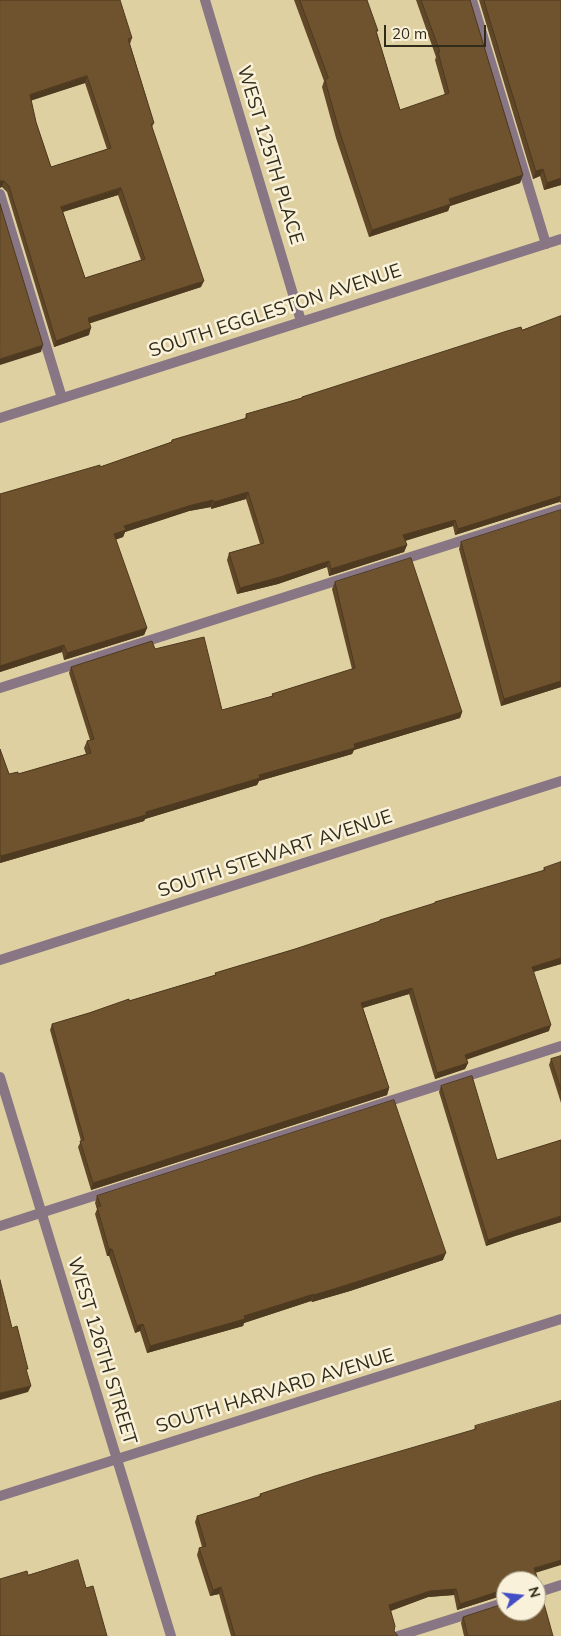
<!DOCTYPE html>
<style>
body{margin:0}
#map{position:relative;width:561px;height:1636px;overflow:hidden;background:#dfd0a1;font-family:Mulish,sans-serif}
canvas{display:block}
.north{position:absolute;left:496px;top:1571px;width:50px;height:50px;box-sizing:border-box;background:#f9f1da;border:1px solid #a9a28d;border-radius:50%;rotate:74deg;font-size:14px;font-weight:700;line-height:20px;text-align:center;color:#312c19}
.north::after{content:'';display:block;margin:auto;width:18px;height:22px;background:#434fc4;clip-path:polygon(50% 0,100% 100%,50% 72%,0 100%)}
.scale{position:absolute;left:384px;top:25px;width:102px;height:22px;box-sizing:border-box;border:2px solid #312c19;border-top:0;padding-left:6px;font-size:15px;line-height:18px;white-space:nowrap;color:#312c19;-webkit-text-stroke:4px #f9f1da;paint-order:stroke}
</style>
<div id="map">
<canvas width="561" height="1636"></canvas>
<div class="north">N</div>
<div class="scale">20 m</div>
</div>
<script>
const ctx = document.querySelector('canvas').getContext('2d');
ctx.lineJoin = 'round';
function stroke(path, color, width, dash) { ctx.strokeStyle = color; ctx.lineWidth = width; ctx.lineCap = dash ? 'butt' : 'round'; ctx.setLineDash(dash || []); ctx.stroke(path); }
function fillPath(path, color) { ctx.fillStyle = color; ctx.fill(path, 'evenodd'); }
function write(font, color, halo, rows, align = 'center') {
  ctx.font = font + ' Mulish,sans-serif'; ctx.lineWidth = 5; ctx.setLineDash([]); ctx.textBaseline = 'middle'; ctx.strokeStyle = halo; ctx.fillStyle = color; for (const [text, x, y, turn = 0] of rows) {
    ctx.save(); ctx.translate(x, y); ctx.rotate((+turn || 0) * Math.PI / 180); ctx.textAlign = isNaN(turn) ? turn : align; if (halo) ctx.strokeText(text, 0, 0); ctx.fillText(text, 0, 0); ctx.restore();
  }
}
stroke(new Path2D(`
 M 472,0 L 546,244
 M 0,194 L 62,398
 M 0,688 L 561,509
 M 0,1226 L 561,1046
 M 536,1593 L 561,1585
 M 398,1636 L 506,1602`), '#887684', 10);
stroke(new Path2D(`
 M 205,0 L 301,321
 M 0,418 L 561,239
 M 0,960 L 561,781
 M 0,1077 L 171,1636
 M 0,1496 L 561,1319`), '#887684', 10);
fillPath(new Path2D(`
 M 0,0 L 132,38 L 130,44 L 154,123 L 152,127 L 201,287 L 89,323 L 89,335 L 54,347 L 7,192 L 2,187 ZM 85,83 L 107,149 L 51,167 L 36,122 L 31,100 ZM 118,195 L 141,260 L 85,278 L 63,212 Z
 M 294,0 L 367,0 L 400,110 L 445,95 L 435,60 L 436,57 L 416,0 L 470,0 L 523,175 L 520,183 L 450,206 L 448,211 L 369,237 L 336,138 L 322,87 L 324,81 Z
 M 479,0 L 561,0 L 561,185 L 544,190 L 540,176 L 533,179 Z
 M 561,316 L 561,503 L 559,502 L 455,535 L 453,526 L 405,541 L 407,545 L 404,552 L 329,576 L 327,567 L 278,584 L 237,594 L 227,560 L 229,553 L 260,544 L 246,499 L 211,509 L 211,507 L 189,511 L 125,532 L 123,537 L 115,540 L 147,628 L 144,635 L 64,660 L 62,652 L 0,672 L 0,494 L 100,467 L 171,442 L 172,440 L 245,419 L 246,414 L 302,398 L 302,397 L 522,330 Z
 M 461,542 L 561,687 L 501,706 L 459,549 Z
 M 335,582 L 462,712 L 460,718 L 354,750 L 352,754 L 259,781 L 257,785 L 145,819 L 144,821 L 0,863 L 0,749 L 9,774 L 18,774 L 86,754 L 84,748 L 87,741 L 90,740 L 69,673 L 71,667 L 155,649 L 222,710 L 272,696 L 272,694 L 352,669 L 332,589 Z
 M 561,862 L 561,964 L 533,972 L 549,1031 L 466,1059 L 468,1063 L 465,1069 L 435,1079 L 409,994 L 363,1008 L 389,1088 L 387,1095 L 91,1190 L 78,1147 L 81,1141 L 50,1030 L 52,1024 L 89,1013 L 215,975 L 215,973 L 295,949 L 379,922 L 380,920 L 434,904 L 435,902 L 543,871 L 544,868 Z
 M 561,1056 L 561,1103 L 549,1065 L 551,1059 Z
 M 441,1086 L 497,1160 L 561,1140 L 561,1222 L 515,1236 L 486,1246 L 439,1092 Z
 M 97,1196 L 443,1260 L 350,1291 L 312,1302 L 311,1301 L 244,1323 L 243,1326 L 147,1353 L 140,1331 L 135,1333 L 109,1256 L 107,1256 L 95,1214 L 97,1209 L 95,1203 Z
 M 475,1426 L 506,1581 L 506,1596 L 504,1595 L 457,1610 L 454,1595 L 428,1597 L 391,1611 L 394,1631 L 398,1636 L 231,1636 L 219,1594 L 210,1596 L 197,1555 L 199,1548 L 202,1547 L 195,1522 L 197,1516 L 259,1497 L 260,1494 L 474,1430 Z
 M 463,1617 L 553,1636 L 464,1636 L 461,1623 Z`), '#5f4728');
fillPath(new Path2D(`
 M 87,76 L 85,83 L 27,102 L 30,95 Z
 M 543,169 L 540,176 L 533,179 L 536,171 Z
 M 523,175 L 520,183 L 450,206 L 448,211 L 369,237 L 372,230 L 449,199 Z
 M 561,178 L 561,185 L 544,190 L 547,183 Z
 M 0,181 L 4,181 L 2,187 L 0,188 Z
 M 121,188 L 118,195 L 59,213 L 61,207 Z
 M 204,281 L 201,287 L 85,325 L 88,318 Z
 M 91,328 L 89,335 L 54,347 L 56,341 Z
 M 43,345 L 41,352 L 0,365 L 0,359 Z
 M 248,492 L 246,499 L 211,509 L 214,502 Z
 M 561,496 L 559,502 L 455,535 L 458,529 Z
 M 213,500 L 211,507 L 189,511 L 125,532 L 123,537 L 111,541 L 114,534 L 124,526 L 192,505 Z
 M 455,520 L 453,526 L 401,542 L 403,535 Z
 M 407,545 L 404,552 L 329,576 L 331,569 Z
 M 329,561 L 327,567 L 278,584 L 237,594 L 240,588 Z
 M 147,628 L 144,635 L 64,660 L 67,653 Z
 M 64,645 L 62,652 L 0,672 L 0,666 Z
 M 561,681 L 561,687 L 501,706 L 504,699 Z
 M 462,712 L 460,718 L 354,750 L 352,754 L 259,781 L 257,785 L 145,819 L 144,821 L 0,863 L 1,856 L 146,812 L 354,744 Z
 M 561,958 L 561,964 L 530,973 L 532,967 Z
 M 412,988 L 409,994 L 359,1009 L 361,1003 Z
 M 551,1025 L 549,1031 L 463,1061 L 465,1055 Z
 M 468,1063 L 465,1069 L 435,1079 L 437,1073 Z
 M 389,1088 L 387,1095 L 91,1190 L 93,1183 Z
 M 561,1216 L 561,1222 L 515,1236 L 486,1246 L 488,1240 L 517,1230 Z
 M 109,1249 L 112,1249 L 109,1256 L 107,1256 Z
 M 446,1253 L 443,1260 L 350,1291 L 312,1302 L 314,1295 Z
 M 314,1294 L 311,1301 L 244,1323 L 243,1326 L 147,1353 L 150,1346 Z
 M 143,1324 L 140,1331 L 135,1333 L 137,1326 Z
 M 31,1386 L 28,1392 L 0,1400 L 0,1393 Z
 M 561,1560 L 561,1565 L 532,1574 L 534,1568 Z
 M 221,1587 L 219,1594 L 210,1596 L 213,1590 Z
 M 456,1589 L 454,1595 L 428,1597 L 387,1612 L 389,1605 L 430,1591 Z
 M 506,1589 L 504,1595 L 457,1610 L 460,1604 Z`), '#4e3a20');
const building = new Path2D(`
 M 0,0 L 120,0 L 132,38 L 128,39 L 154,123 L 151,124 L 204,281 L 88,318 L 91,328 L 56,341 L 9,186 L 4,181 L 0,181 ZM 87,76 L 111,148 L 51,167 L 36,122 L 30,95 ZM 121,188 L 145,259 L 85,278 L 61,207 Z
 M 300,0 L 367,0 L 378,31 L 376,31 L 400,110 L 449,93 L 438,52 L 440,52 L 421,0 L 470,0 L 523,175 L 449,199 L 451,204 L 372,230 L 339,130 L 325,80 L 328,78 Z
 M 484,0 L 561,0 L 561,178 L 547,183 L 543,169 L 536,171 Z
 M 0,204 L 43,345 L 0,359 Z
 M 561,316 L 561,496 L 458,529 L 455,520 L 403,535 L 407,545 L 331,569 L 329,561 L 280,577 L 240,588 L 229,553 L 264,543 L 248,492 L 214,502 L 213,500 L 192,505 L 124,526 L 126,530 L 114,534 L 147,628 L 67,653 L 64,645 L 0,666 L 0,494 L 100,465 L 100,467 L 172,442 L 172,440 L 247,418 L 246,414 L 302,398 L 302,397 L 507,331 L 521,327 L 522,330 Z
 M 561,510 L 561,681 L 504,699 L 461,542 Z
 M 411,558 L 462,712 L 354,744 L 355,748 L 259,775 L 260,778 L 146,812 L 146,815 L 1,856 L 0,854 L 0,749 L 9,774 L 18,772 L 18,774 L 91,753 L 87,741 L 94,739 L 71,667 L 152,641 L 155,649 L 204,637 L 222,710 L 273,696 L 272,694 L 355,668 L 335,582 Z
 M 561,862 L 561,958 L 532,967 L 551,1025 L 465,1055 L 468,1063 L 437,1073 L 412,988 L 361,1003 L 389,1088 L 93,1183 L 80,1141 L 84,1140 L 52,1024 L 89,1013 L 129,999 L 129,1001 L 216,975 L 215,973 L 295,949 L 380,921 L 380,920 L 435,903 L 435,902 L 545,870 L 544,868 Z
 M 561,1056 L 561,1090 L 551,1059 Z
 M 472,1076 L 497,1160 L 561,1140 L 561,1216 L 517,1230 L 488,1240 L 441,1086 Z
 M 394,1100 L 446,1253 L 353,1283 L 314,1295 L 314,1294 L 244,1316 L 245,1319 L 150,1346 L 143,1324 L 137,1326 L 112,1249 L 109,1249 L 97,1207 L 101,1206 L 97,1196 Z
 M 0,1280 L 12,1328 L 17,1326 L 28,1369 L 26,1369 L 31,1386 L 0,1393 Z
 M 561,1401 L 561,1560 L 534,1568 L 538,1580 L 535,1581 L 506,1581 L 506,1589 L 460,1604 L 456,1589 L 430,1591 L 389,1605 L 395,1626 L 394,1631 L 398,1636 L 235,1636 L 221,1587 L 213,1590 L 199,1548 L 206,1546 L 197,1516 L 261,1496 L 260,1494 L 315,1476 L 476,1429 L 475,1426 Z
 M 78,1560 L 86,1588 L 93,1586 L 107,1636 L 0,1636 L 0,1579 L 27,1571 L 28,1575 Z
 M 536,1593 L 541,1593 L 553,1636 L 468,1636 L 463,1617 L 506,1603 L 506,1611 L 536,1611 Z`);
fillPath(building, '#6f532e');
stroke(building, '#4e3a20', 1);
write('19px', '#312c19', '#f9f1da', [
 ["WEST 125TH PLACE",270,155,73],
 ["SOUTH EGGLESTON AVENUE",275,311,-18],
 ["SOUTH STEWART AVENUE",275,854,-18],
 ["WEST 126TH STREET",102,1351,73],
 ["SOUTH HARVARD AVENUE",275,1391,-17]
]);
</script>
